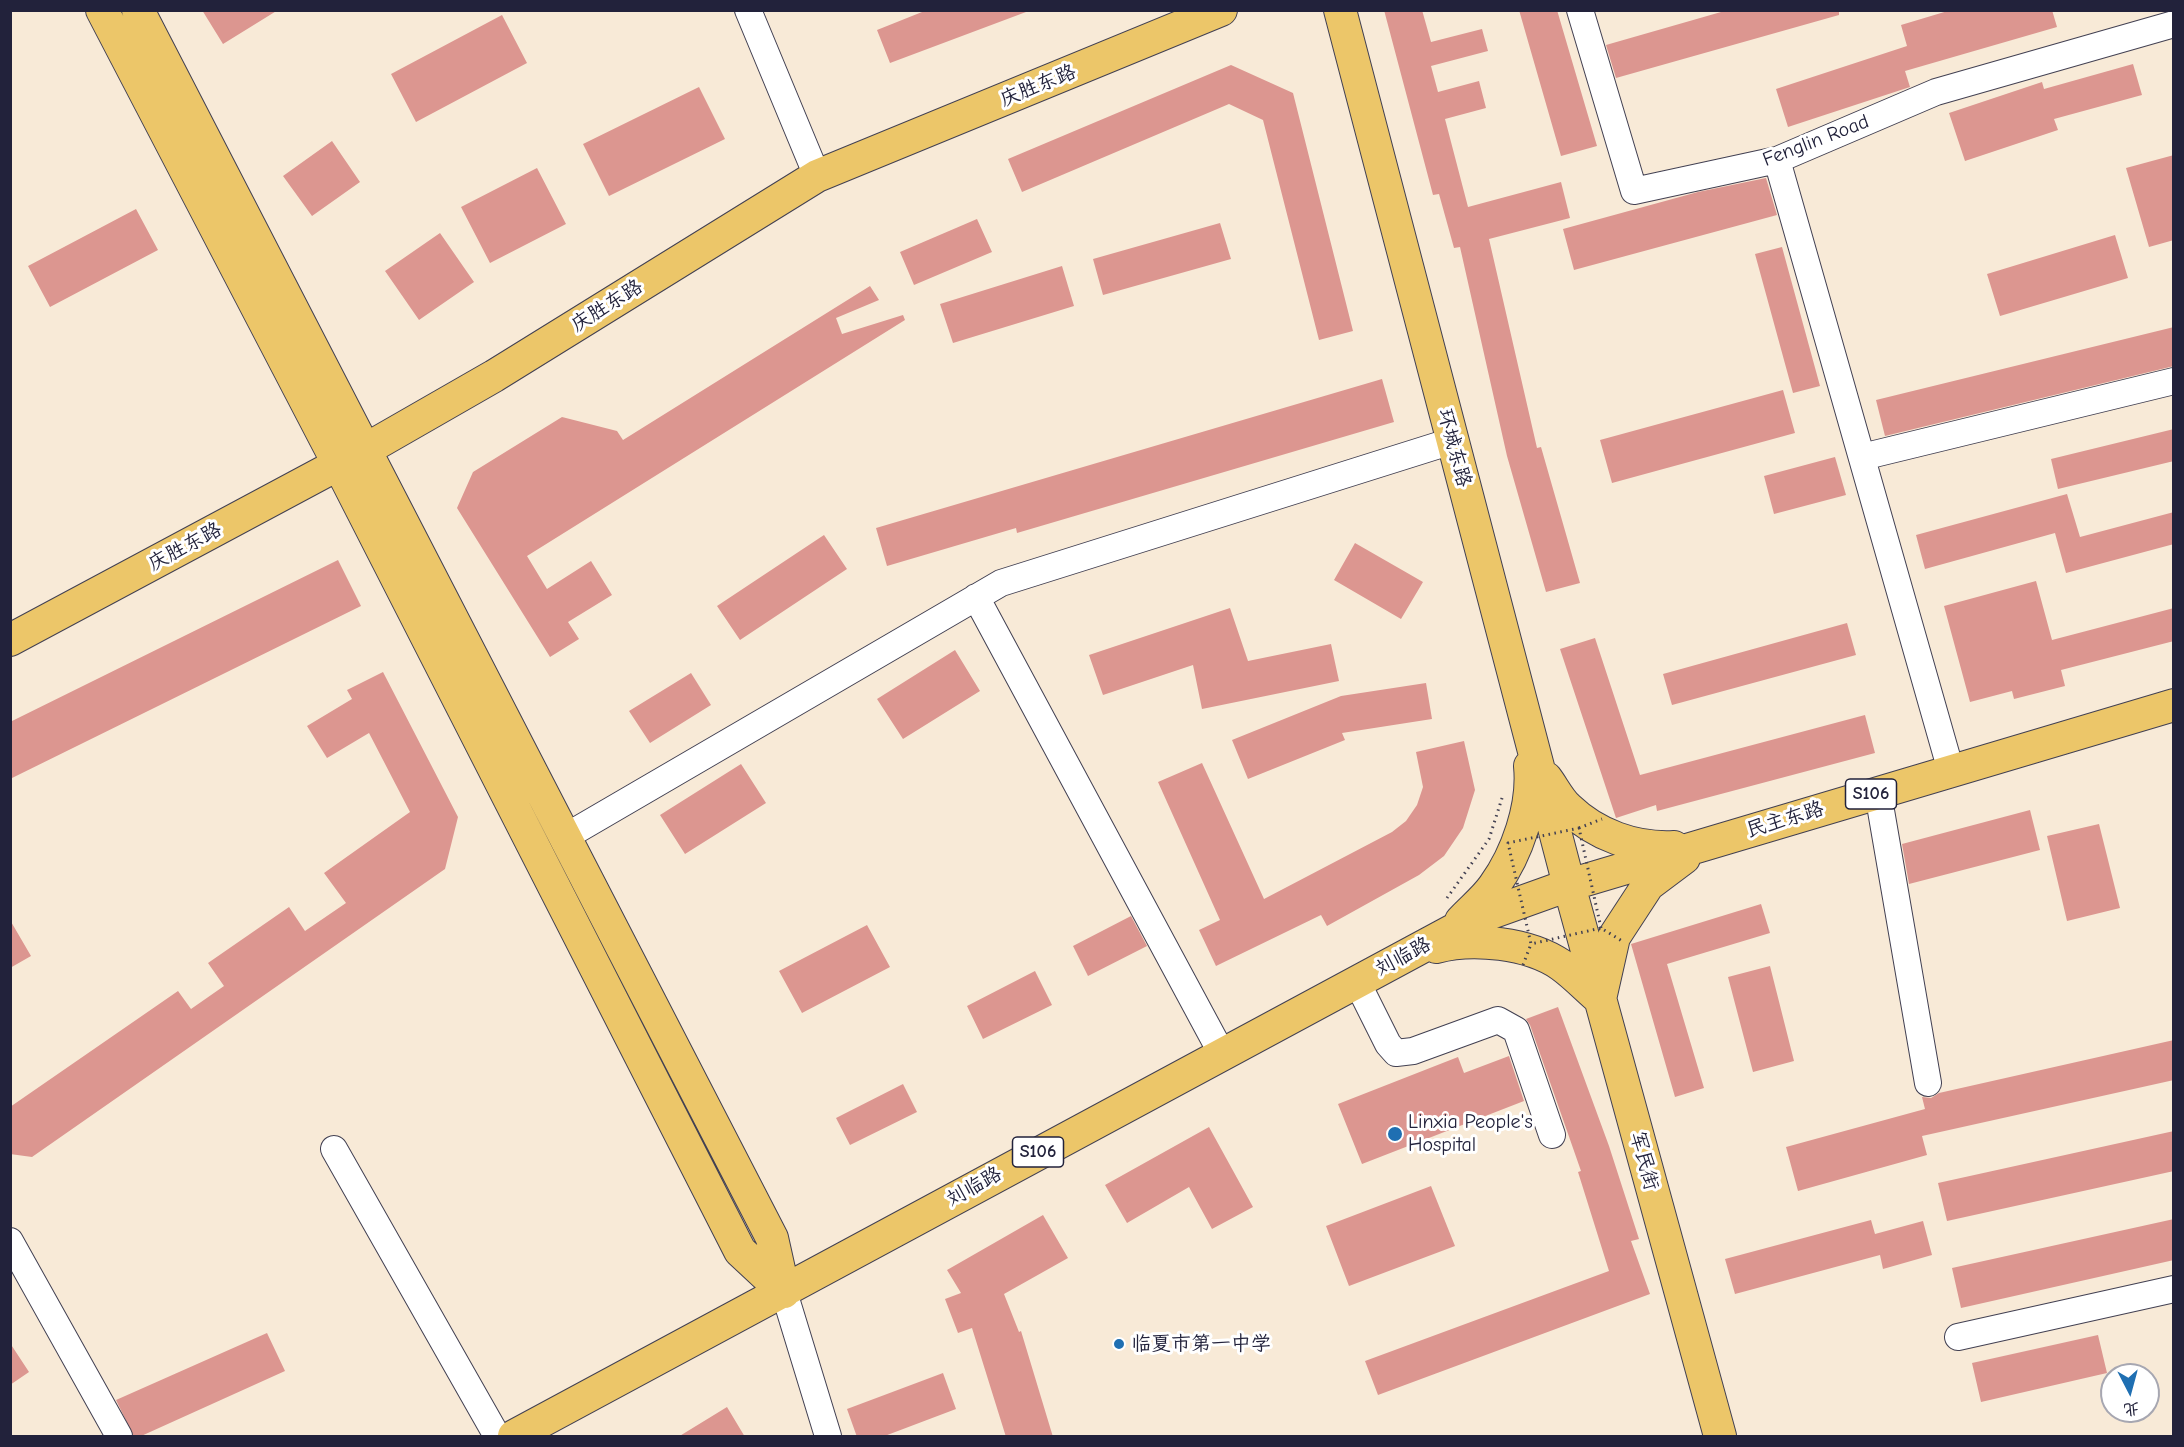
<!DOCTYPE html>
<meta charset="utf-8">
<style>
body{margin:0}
#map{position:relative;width:2184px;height:1447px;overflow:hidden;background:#f8ead7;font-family:"Comic Neue","LXGW WenKai TC",sans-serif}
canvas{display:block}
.frame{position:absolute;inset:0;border:12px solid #22223b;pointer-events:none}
.north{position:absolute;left:2100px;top:1363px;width:60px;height:60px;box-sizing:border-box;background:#fff;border:2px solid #a7a7b1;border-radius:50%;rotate:174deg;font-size:16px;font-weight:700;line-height:24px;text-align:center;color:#22223b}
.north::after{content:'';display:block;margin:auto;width:21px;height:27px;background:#1f6fb2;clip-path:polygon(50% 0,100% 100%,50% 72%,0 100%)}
</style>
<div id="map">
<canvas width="2184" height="1447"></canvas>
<div class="frame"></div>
<div class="north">北</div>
</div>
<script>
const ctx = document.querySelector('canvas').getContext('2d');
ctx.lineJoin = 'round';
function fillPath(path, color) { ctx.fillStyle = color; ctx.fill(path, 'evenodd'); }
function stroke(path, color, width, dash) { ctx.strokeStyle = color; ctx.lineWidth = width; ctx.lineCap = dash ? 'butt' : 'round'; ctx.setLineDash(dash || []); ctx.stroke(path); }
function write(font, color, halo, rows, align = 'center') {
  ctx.font = font + ' "Comic Neue","LXGW WenKai TC",sans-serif'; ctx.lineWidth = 6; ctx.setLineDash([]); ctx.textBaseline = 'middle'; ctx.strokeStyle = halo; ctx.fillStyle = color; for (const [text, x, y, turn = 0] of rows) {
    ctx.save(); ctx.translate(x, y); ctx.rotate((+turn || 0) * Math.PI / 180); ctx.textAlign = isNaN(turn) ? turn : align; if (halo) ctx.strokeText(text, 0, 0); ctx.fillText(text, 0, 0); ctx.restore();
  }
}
fillPath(new Path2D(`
 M 202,10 L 278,10 L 223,44 Z
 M 927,10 L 1026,10 L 1026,12 L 890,63 L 877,30 Z
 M 1384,10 L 1422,10 L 1431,42 L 1482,29 L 1488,51 L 1431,66 L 1438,92 L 1479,81 L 1486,108 L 1445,119 L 1468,207 L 1561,182 L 1570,218 L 1489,239 L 1537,448 L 1541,447 L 1580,583 L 1546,592 L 1507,456 L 1460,247 L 1454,248 L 1439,194 L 1433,195 Z
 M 1519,10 L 1557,10 L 1597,146 L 1561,156 Z
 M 1728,10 L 1839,10 L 1839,15 L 1616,78 L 1606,45 Z
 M 1951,10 L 2052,10 L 2057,27 L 1905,71 L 1910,87 L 1788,127 L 1776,89 L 1907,46 L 1901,25 Z
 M 502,15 L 527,63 L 416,122 L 391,74 Z
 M 2133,64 L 2142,95 L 2054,119 L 2058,130 L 1965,161 L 1949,113 L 2042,82 L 2044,89 Z
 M 1231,65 L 1293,93 L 1353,331 L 1319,340 L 1263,120 L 1229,104 L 1022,192 L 1008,159 Z
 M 699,87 L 725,139 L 609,196 L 583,144 Z
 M 332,141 L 360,182 L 312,216 L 283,176 Z
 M 2174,155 L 2174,240 L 2149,247 L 2126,168 Z
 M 537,168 L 566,224 L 490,263 L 461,207 Z
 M 1766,178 L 1777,215 L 1574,270 L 1563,229 L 1698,192 Z
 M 136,209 L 158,250 L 50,307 L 28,266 Z
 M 977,219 L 992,252 L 914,285 L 900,252 Z
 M 1220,223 L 1231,259 L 1103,295 L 1093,259 Z
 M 440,233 L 474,282 L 419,320 L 385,271 Z
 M 2115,235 L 2128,278 L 2000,316 L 1987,274 Z
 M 1782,247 L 1820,386 L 1793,393 L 1755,254 Z
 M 1062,266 L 1074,306 L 953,343 L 940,304 Z
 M 870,286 L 879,300 L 836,318 L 842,334 L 903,315 L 905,320 L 527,556 L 547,589 L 591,561 L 612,595 L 568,622 L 579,639 L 550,657 L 457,508 L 473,472 L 562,417 L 617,431 L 623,440 Z
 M 2174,327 L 2174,366 L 1885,436 L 1876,400 Z
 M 1382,379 L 1394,422 L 1017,533 L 1016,528 L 887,566 L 876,528 Z
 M 1783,390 L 1795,433 L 1612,483 L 1600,440 Z
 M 2174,429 L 2174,461 L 2058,489 L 2051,459 Z
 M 1835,457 L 1846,495 L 1774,514 L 1764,476 Z
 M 2067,494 L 2080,537 L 2174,512 L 2174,544 L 2066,573 L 2055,533 L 1925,569 L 1916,535 Z
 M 824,535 L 847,569 L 740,640 L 717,606 Z
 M 1355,543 L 1423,582 L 1401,619 L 1334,580 Z
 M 338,560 L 361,606 L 10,779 L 10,722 Z
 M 2036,581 L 2052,640 L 2174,608 L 2174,641 L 2061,670 L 2065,686 L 2014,699 L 2012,691 L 1970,702 L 1944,606 Z
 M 1230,608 L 1248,661 L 1331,644 L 1339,681 L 1202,709 L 1193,665 L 1103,695 L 1089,655 Z
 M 1847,623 L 1856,655 L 1672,705 L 1663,674 Z
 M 1595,638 L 1640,775 L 1865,715 L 1875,753 L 1657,811 L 1656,805 L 1616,818 L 1560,649 Z
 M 955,650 L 980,691 L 903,739 L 877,699 Z
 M 383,672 L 458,817 L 445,869 L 32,1157 L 10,1154 L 10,1107 L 178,991 L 191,1009 L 224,986 L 208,963 L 289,907 L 305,931 L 346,903 L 324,873 L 410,812 L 369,733 L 327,758 L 307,726 L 352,699 L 347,690 Z
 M 691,673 L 711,705 L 650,743 L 629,711 Z
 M 1426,683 L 1432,719 L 1342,733 L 1345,740 L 1248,779 L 1232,740 L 1341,696 Z
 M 1464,741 L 1475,790 L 1463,828 L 1444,856 L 1419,875 L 1327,926 L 1321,915 L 1216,966 L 1199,930 L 1220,920 L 1158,782 L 1202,763 L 1264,899 L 1392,832 L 1406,821 L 1417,805 L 1423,787 L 1416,752 Z
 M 741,764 L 766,803 L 685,854 L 660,815 Z
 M 2030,810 L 2040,850 L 1909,884 L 1902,844 Z
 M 2099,824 L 2120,908 L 2067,921 L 2047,836 Z
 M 1761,904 L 1770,933 L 1667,964 L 1704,1088 L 1675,1097 L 1631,944 Z
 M 1131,916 L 1147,946 L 1088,976 L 1073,946 Z
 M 10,920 L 31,956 L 10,968 Z
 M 867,925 L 890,967 L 802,1013 L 779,971 Z
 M 1770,966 L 1794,1061 L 1753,1072 L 1728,977 Z
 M 1035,971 L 1052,1005 L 983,1039 L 967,1006 Z
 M 1558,1007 L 1609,1146 L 1639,1239 L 1631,1241 L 1650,1294 L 1378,1395 L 1365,1361 L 1609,1271 L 1578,1172 L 1581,1171 L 1530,1025 L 1526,1019 Z
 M 2174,1040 L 2174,1080 L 1922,1136 L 1927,1155 L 1798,1191 L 1786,1147 L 1925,1109 L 1922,1097 L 1931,1098 L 1939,1093 Z
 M 1509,1056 L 1524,1101 L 1362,1164 L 1338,1104 L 1458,1057 L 1464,1073 Z
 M 903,1084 L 917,1112 L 850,1145 L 836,1118 Z
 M 1209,1127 L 1253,1207 L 1212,1229 L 1189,1187 L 1127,1223 L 1105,1185 Z
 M 2174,1131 L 2174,1171 L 1947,1221 L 1938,1183 Z
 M 1431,1186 L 1455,1246 L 1349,1286 L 1326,1226 Z
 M 1043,1215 L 1068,1258 L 1004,1294 L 1019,1332 L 1021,1331 L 1053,1437 L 1006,1437 L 972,1328 L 958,1333 L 945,1299 L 961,1293 L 947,1270 Z
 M 2174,1219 L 2174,1260 L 1961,1308 L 1952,1268 Z
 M 1871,1220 L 1875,1234 L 1923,1221 L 1932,1255 L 1883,1269 L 1880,1255 L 1735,1294 L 1725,1259 Z
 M 267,1333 L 285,1371 L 139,1437 L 134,1437 L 116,1400 Z
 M 2098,1335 L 2107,1373 L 1981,1402 L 1972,1363 Z
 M 10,1343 L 29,1372 L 10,1385 Z
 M 943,1373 L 956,1409 L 882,1437 L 857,1437 L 847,1409 Z
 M 727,1407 L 745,1437 L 678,1437 Z`), '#dc9690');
const minor = new Path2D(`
 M 748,10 L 817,176
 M 1580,10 L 1634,191 L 1777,160 L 1936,92 L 2174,24
 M 1777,160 L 1951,771
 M 1862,457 L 2174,381
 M 976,597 L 1222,1054
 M 1879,799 L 1928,1083
 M 565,837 L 1001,583 L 1452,441
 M 1357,982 L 1388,1044 L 1396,1053 L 1413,1051 L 1498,1020 L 1516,1030 L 1552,1135
 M 334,1149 L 497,1436
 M 10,1241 L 119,1436
 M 784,1292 L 828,1436
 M 1958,1337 L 2174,1289`);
const major = new Path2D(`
 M 102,10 L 339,465 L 740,1251 L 784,1292
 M 138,10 L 772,1238 L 784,1292
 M 1340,10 L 1569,885 L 1720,1436
 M 10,640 L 365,450 L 494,376 L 817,176 L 1221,10
 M 1546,778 C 1553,787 1559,800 1568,808 C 1596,835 1635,849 1674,847
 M 1461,921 C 1472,909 1485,899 1494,886 C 1517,854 1534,806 1530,766
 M 1436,947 C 1473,937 1529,943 1561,965 C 1575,975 1587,988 1600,999 L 1614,937 L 1648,885 L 1684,858
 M 514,1436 L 1474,919 L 1569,885 L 2174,705`);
stroke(minor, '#424052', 28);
stroke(major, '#424052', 34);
stroke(new Path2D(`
 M 1447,898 L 1489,839 L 1503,795`), '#424052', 3, [1.5, 4.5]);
stroke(minor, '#fff', 26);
stroke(major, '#ecc669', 32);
stroke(new Path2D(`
 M 1579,828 L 1602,819
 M 1601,928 L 1579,828 L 1508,843 L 1531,944 L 1601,928 L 1622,941
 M 1523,965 L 1531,944`), '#424052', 3, [1.5, 4.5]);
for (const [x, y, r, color] of [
 [1395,1134,8,"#1f6fb2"],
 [1119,1344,6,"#1f6fb2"]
]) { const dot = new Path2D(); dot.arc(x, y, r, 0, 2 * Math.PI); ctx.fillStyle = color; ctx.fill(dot); stroke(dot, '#fff', 2); }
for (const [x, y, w] of [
 [1871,794,51],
 [1038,1152,51]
]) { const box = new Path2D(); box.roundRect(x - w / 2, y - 15, w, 30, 4.5); ctx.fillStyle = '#fff'; ctx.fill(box); stroke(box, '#22223b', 1.5); }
write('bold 18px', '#22223b', null, [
 ["S106",1871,794],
 ["S106",1038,1152]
]);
write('20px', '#22223b', '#fff', [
 ["庆胜东路",1038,86,-22],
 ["Fenglin Road",1816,141,-21],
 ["庆胜东路",607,306,-32],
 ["环城东路",1454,448,75],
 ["庆胜东路",185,547,-28],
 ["民主东路",1785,820,-17],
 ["刘临路",1403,957,-28],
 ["军民街",1644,1161,75],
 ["刘临路",974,1187,-29]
]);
write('20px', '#22223b', '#fff', [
 ["Linxia People's",1408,1122],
 ["Hospital",1408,1145],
 ["临夏市第一中学",1131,1344]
], 'left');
</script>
